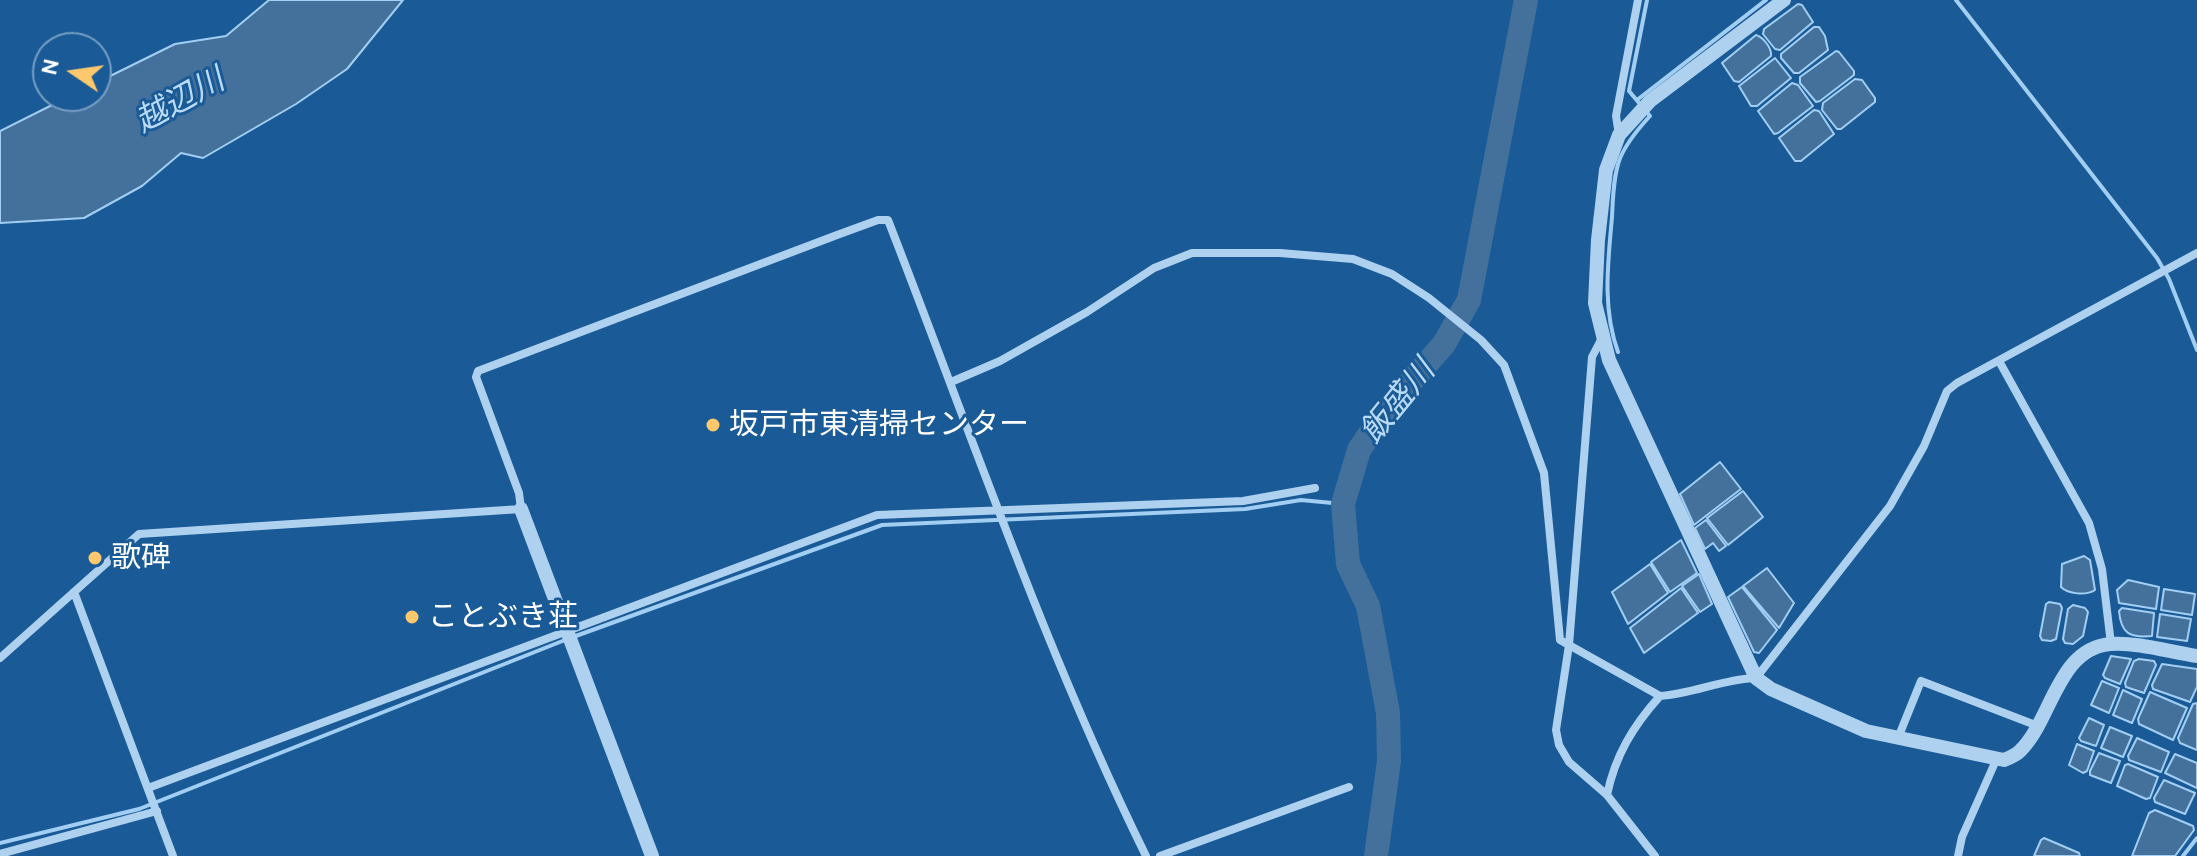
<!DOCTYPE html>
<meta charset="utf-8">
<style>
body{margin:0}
#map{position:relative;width:2197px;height:856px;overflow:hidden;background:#1a5b97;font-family:Cabin,sans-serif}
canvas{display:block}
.north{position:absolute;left:32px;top:32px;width:80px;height:80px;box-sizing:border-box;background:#1a5b97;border:2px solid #769dc1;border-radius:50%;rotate:283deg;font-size:22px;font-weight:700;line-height:32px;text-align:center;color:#fff}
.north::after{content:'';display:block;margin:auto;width:28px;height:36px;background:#ffc86d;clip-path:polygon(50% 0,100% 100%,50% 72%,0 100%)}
</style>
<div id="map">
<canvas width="2197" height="856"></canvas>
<div class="north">N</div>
</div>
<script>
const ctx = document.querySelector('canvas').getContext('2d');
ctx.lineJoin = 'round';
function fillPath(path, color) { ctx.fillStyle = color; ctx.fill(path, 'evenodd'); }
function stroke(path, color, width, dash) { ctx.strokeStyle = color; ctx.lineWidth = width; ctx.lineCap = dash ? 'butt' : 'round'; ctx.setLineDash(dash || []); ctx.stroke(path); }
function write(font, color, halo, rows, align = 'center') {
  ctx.font = font + ' Cabin,"Noto Sans JP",sans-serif'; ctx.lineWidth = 6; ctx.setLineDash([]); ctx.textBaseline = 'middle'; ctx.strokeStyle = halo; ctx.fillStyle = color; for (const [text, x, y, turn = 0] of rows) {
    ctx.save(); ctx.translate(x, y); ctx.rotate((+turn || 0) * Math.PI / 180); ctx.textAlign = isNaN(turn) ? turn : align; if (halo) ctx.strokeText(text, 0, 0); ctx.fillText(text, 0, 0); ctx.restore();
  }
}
const water = new Path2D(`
 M 269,0 L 403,0 L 347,69 L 296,104 L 203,158 L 181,153 L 142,186 L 84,218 L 0,223 L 0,131 L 70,96 L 96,96 L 96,83 L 175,44 L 226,36 Z
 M 1798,4 L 1802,5 L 1813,22 L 1780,50 L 1775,49 L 1763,34 L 1764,29 Z
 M 1814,27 L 1819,27 L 1825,36 L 1828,50 L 1799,73 L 1794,73 L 1781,58 L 1781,54 Z
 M 1756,35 C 1763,37 1772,48 1771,56 L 1739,82 L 1734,81 L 1722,63 Z
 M 1836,51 L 1839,52 L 1854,71 L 1854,75 L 1820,101 L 1816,102 L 1800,83 L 1800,77 Z
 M 1775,58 L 1791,78 L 1757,106 L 1751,106 L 1739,86 Z
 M 1855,79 L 1862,80 L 1875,98 L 1875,102 L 1841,129 L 1837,129 L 1822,110 L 1823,103 Z
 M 1792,83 L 1798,85 L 1813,106 L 1778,133 L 1774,134 L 1758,111 Z
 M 1814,110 L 1819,111 L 1834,134 L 1801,161 L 1795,161 L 1779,138 Z
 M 1720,462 L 1741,489 L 1694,525 L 1680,494 Z
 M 1743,491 L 1763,517 L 1728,545 L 1707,518 Z
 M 1706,520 L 1726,546 L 1719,551 L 1713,543 L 1705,549 L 1695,528 Z
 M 1681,540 L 1697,573 L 1670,592 L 1651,562 Z
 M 2084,556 L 2090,560 L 2095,590 C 2086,596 2068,594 2061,587 L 2062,564 Z
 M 1650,564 L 1668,593 L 1628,624 L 1612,592 Z
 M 1767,568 L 1794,603 L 1779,628 L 1743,586 Z
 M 1699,574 L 1712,604 L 1700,612 L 1682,586 Z
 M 2128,580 L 2159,587 L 2156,609 L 2119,603 L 2117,590 Z
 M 1742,587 L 1777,630 L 1759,653 L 1754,652 L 1728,597 Z
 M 1681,588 L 1698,613 L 1644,653 L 1630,628 Z
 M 2164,589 L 2195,594 L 2192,615 L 2161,610 Z
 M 2049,602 L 2060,604 L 2062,608 L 2056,639 L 2051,641 L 2042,640 L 2040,636 L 2046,604 Z
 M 2073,605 L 2085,608 L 2088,612 L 2083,636 L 2073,644 L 2065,643 L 2063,639 L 2068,609 Z
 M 2122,608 L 2154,613 L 2152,636 C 2130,638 2121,634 2119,611 Z
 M 2160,614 L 2191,619 L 2187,641 L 2157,637 Z
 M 2111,656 L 2131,659 L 2120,684 L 2105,678 L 2103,675 Z
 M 2139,659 L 2154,661 L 2156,665 L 2144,693 L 2126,687 L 2125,683 L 2134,661 Z
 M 2162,664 L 2197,669 L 2197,687 L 2190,702 L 2153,689 L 2152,685 Z
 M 2102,681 L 2119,688 L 2109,713 L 2091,705 Z
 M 2123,690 L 2142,699 L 2132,723 L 2113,715 Z
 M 2150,692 L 2187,708 L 2173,740 L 2139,724 L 2138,719 Z
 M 2197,703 L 2197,750 L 2180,743 L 2178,738 L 2193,704 Z
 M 2089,718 L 2104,725 L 2096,746 L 2081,741 L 2079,738 Z
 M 2110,727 L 2132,736 L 2123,757 L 2101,748 Z
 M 2137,738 L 2169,752 L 2161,772 L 2129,760 L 2128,756 Z
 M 2077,744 L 2094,751 L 2087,771 L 2083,773 L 2069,765 Z
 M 2099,753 L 2120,761 L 2111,783 L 2090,775 L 2090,771 Z
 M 2175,754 L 2197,763 L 2197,788 L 2165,773 Z
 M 2128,764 L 2158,777 L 2150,798 L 2146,799 L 2117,786 L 2125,765 Z
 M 2164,780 L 2195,793 L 2185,814 L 2155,802 L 2154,798 Z
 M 2155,810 L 2193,826 L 2194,830 L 2175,856 L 2132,856 L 2149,813 Z
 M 2044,838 L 2079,853 L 2080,856 L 2034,856 L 2041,840 Z`);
fillPath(water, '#44719c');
stroke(water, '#a1cef2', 2);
stroke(new Path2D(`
 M 1956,0 L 2157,258 L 2169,279 L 2197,350
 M 1637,100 L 1766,0
 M 1618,352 C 1602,308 1608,263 1612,217 C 1613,199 1613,179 1619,161 C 1625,144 1638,129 1650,116 L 1629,91 L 1647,0
 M 573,637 L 882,525 L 1245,509 L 1301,500 L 1343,504
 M 0,843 L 139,809 L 565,640
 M 2183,856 L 2197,838`), '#a1cef2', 4);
stroke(new Path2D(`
 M 1376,856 L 1389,761 L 1388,713 L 1368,606 L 1348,564 L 1343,504 L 1359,450 L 1385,411 L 1444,344 L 1469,300 L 1526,0`), '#44719c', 24);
stroke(new Path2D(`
 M 1619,135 L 1616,116 L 1638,0
 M 1602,338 L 1592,357 L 1569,645 L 1556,730 L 1559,745 L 1569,762 L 1607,795 L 1655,856
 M 1999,361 L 2089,523 L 2102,569 L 2111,644
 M 951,382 L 1000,361 L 1087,312 L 1154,268 L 1192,253 L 1280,253 L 1353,259 L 1392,274 L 1429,298 L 1481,340 L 1504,365 L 1544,473 L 1560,640 L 1660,696 C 1693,694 1722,679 1756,678 L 1890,506 L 1924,446 L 1947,391 L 1957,383 L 2197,253
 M 74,592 L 173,856
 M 0,658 L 139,534 L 521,509 L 519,493 L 476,377 L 478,371 L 837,235 L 878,220 L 888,220 C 971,433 1045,651 1146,856
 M 1898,738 L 1921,681 L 2038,726
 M 148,788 L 877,515 L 1243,501 L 1315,488
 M 1607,795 C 1615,756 1633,726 1660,696
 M 0,854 L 157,811
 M 1160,856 L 1349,787
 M 1958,856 L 1962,837 L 1997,758`), '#aed1f0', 8);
stroke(new Path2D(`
 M 1784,0 L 1650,101 L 1619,135 L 1606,170 L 1598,240 L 1595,303 L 1609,360 L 1756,678 L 1771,689 L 1866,731 L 2004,760 C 2009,758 2016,755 2020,751 C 2052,720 2057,649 2110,644 C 2138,642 2170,652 2197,656
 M 521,509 L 652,856`), '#aed1f0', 14);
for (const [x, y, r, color] of [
 [713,425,8,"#ffc86d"],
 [95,558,8,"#ffc86d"],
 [412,617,8,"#ffc86d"]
]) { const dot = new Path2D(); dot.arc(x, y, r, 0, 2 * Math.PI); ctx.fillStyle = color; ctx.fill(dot); stroke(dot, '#1a5b97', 3); }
write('30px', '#fff', '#1a5b97', [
 ["坂戸市東清掃センター",729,425],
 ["歌碑",111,558],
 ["ことぶき荘",428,617]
], 'left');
write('italic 32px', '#badbf7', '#1a5b97', [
 ["越辺川",180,101,-29],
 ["飯盛川",1398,402,-51]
]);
</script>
